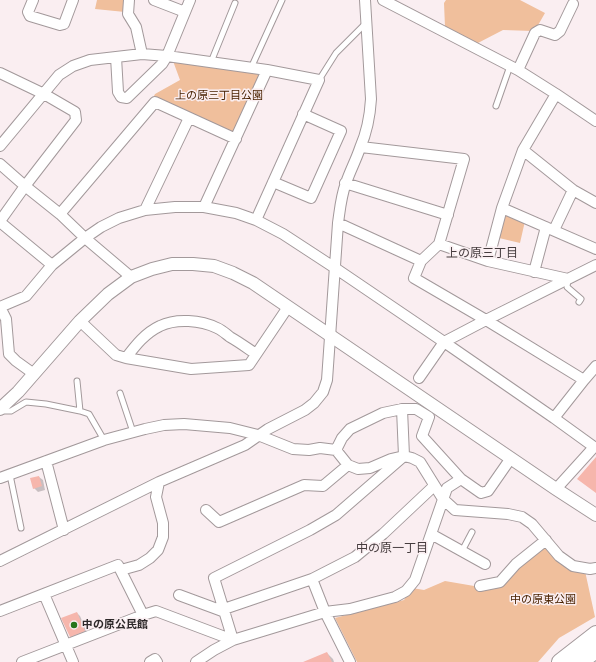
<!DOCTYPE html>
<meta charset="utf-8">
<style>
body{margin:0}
canvas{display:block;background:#faeef1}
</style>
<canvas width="596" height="662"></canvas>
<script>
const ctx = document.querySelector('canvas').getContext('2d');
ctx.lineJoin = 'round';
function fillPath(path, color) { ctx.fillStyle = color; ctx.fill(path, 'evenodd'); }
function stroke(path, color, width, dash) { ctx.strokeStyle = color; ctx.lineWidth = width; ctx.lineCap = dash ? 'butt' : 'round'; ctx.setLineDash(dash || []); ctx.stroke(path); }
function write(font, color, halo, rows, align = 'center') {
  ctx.font = font + ' "Sofia Sans Condensed","Noto Sans JP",sans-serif'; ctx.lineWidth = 3; ctx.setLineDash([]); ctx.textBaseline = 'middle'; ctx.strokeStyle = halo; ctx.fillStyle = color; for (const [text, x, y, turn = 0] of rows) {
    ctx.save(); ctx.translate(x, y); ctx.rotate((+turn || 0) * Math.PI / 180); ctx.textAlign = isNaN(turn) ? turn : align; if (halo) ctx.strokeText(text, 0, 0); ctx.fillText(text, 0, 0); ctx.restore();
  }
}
fillPath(new Path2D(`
 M 97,0 L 126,0 L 125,12 L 95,9 Z
 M 446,0 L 520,0 L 545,13 L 537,27 L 533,31 L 503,30 L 476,44 L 445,27 L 444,3 Z
 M 173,61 L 257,73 L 260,77 L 233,134 L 153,98 L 155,94 L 180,80 Z
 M 505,213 L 525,221 L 520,243 L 499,238 Z
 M 545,543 L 585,571 L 595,617 L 559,638 L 538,662 L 357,662 L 335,618 L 404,600 L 412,588 L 424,590 L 445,581 L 480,587 L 501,583 Z`), '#f0bf9c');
fillPath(new Path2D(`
 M 39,477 L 43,480 L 45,490 L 38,492 L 34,488 Z
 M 77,613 L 80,616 L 88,634 L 74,640 L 70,636 Z
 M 327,653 L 333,659 L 334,662 L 306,662 Z`), '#0003');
fillPath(new Path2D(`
 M 596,457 L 596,493 L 577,479 Z
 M 39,476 L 42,486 L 33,489 L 30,478 Z
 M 77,612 L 85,631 L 70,637 L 61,618 Z
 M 327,652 L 332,662 L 303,662 Z`), '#f6b6ac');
const service = new Path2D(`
 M 211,62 L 235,3
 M 251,68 L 282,0
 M 319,80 L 336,53 L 366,23
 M 496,106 L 510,66
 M 568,279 L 567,287 L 581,299 L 579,302
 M 77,381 L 80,411
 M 120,393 L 133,432
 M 1,411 L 11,411 L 26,402 L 46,404 L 80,411 L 89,414 L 104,440
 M 10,475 L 21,528
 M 462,551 L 472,532`);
const minor = new Path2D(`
 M 33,0 L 28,12 L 30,16 L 60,25 L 64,24 L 73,0
 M 129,0 L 128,14 L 136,27 L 142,54
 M 154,0 L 185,12
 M 190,0 L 167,56 L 267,70 L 319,80 L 256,220
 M 383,0 L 518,70 L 556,94 L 596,121
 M 518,70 L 535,33 L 540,30 L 555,35 L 560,31 L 573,4
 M 0,73 L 44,94 L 75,112 L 76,120 L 25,186 L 0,221
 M 0,146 L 59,75 L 73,66 L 90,60 L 142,54 L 167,56 L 162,64 L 127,98 L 121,97 L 118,92 L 116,57
 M 361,147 L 464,159 L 439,244 L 421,261 L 414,278 L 486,320 L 584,380 L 554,418 L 594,447 L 556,489
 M 523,150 L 573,190 L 596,203
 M 0,164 L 25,186 L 60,214 L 85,238 L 131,277
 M 273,182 L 311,198 L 341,131 L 303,114
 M 345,183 L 448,215
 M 204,207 L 267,70
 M 502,208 L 596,249
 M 145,210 L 189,118
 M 60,214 L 155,102 L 236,139
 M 0,222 L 52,265
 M 338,223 L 421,261
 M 554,230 L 573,190
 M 439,244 L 488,261 L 568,279
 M 488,261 L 502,208 L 523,150 L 556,94
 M 534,272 L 546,227
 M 80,321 L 116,355 L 126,358 L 191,369 L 249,365 L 288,307
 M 126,358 C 135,346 145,333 160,326 C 176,318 201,320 217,328 C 222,330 226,334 230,337 C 239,342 247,348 256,354
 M 34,374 L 16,361 L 9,354 L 6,319 L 0,307 L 26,296 L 52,265 L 85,238 L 101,227 L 119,218 L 145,210 L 175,207 L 204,207 L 236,213 L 256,220 L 283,234 L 335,268 L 444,342 L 486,320 L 596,265
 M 419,378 L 444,342 L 554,418
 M 584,380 L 596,366
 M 336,450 L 342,438 L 350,429 L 383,413 L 402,409 L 416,409 L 429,417 L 422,436 L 461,479 L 481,493 L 488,491 L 511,458
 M 46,461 L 64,530
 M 0,478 L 104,440 L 145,429 L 164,425 L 184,424 L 230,428 L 258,435 L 293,449 L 309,450 L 320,448 L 336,450 L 348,465 L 358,469 L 370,468 L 391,459 L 404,456 L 412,458 L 420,462 L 443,499 L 455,510 L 508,514 L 522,517 L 532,524 L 559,556 L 573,566 L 590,569 L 596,568
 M 206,510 L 219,522 L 304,485 L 323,486 L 348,465
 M 431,534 L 485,564
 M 0,561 L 159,482 L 245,445 L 268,429 L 305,410 L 314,403 L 323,392 L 327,380 L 338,223 C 340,209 341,196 346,183 C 350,171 356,160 360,148 C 367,132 370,116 371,99 L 365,0
 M 121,570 L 139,565 L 150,558 L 158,550 L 163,537 L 163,523 L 156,497 L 159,482
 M 312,579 L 325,612 L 350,662
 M 480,586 L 500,582 L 516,564 L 546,540
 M 44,594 L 73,662
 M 179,595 L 225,612
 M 224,609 L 312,579 L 355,557 L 383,534 L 434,486
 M 0,611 L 118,565 L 143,615
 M 233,640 L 214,578 L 310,530 L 336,515 L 404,456 L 402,409
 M 22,662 L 143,615 L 156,611 L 233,640
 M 150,662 L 155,659 L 157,662
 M 196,662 L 214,650 L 233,640 L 325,612 L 350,609 L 395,597 L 406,591 L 415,580 L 447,488 L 461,479`);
const tertiary = new Path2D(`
 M 0,409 L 18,392 L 80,321 L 108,294 L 131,277 L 152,269 L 172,264 L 193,264 L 214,266 L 233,273 L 253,283 L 556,489 L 596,515`);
const trunk = new Path2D(`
 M 560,662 L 596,634
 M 580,662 L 596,650`);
stroke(service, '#a3999b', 7);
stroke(minor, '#a3999b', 12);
stroke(tertiary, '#a3999b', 14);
stroke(trunk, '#a3999b', 18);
stroke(service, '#fff', 5);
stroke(minor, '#fff', 10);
stroke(tertiary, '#fff', 12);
stroke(trunk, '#fff', 16);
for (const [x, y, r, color] of [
 [74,625,4,"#28751b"]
]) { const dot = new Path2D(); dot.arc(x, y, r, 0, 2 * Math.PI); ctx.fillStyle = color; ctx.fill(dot); stroke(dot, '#faeef1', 1.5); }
write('11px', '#492200', '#faeef1', [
 ["上の原三丁目公園",219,96],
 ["中の原東公園",543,600]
]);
write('bold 11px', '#2d2829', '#faeef1', [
 ["中の原公民館",82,625]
], 'left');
write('12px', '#453c3e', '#faeef1', [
 ["上の原三丁目",482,254],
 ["中の原一丁目",392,549]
]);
</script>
